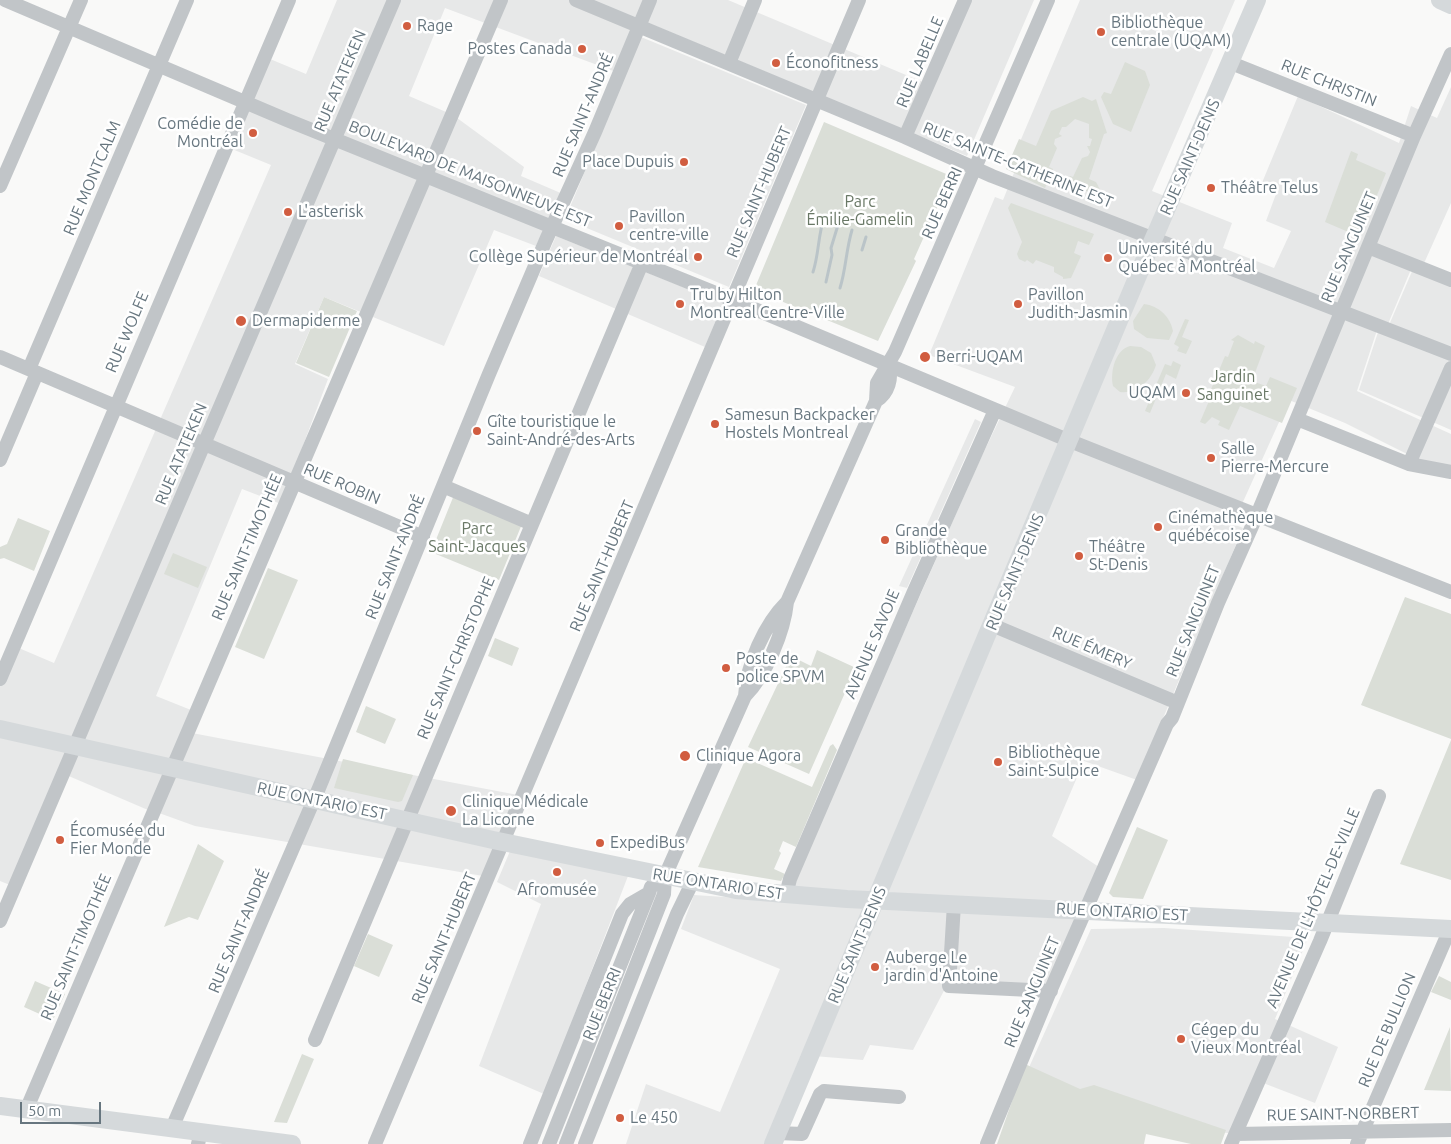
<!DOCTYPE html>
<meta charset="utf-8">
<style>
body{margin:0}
#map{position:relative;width:1451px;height:1144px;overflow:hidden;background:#f9f9f8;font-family:Ubuntu,sans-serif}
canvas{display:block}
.scale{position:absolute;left:20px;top:1102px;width:81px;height:22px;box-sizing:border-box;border:2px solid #67767f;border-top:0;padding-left:6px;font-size:15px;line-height:18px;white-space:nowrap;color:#67767f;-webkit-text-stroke:4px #fff;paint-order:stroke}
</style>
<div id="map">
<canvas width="1451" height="1144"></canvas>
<div class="scale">50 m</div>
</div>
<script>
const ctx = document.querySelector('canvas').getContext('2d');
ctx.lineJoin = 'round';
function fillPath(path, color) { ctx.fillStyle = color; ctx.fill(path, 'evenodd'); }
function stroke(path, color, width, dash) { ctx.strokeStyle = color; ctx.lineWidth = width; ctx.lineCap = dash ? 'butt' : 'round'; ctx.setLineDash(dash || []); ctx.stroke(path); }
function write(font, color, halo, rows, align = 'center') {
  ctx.font = font + ' Ubuntu,sans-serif'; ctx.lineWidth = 5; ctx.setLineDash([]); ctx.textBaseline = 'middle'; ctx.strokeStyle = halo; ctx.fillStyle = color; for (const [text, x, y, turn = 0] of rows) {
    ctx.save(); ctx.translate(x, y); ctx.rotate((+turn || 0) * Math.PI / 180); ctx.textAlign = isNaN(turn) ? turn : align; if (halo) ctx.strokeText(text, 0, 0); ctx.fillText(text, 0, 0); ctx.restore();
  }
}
fillPath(new Path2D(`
 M 337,0 L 646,0 L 616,72 L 445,8 L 409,96 L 453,115 L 524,167 L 521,176 L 563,194 L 536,246 L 494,230 L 444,346 L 324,297 L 295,364 L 328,379 L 281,504 L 242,489 L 156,696 L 191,710 L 148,810 L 64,774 L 15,887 L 0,881 L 0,679 L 14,646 L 54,663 L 271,165 L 232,149 L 270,59 L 306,74 Z
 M 656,0 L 728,0 L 925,83 L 959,0 L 1034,0 L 967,156 L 646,22 Z
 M 1080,0 L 1235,0 L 1152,191 L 1232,223 L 1223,248 L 1274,268 L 1291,231 L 1266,221 L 1276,194 L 1259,190 L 1298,96 L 1399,143 L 1411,106 L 1437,118 L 1451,87 L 1451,203 L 1421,270 L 1412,267 L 1388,324 L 1380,321 L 1357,391 L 1451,434 L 1451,468 L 1421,461 L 1345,423 L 1289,400 L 1233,524 L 1243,528 L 1137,780 L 1084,761 L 1052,836 L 1099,867 L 1048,987 L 948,983 L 913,1050 L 870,1045 L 863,1060 L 801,1055 L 764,1144 L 626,1144 L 646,1084 L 720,1112 L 780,969 L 681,929 L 694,895 L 785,901 L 979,462 L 1015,387 L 929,355 L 995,197 L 1003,200 L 1016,168 L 1011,163 Z
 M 641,37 L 806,105 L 729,287 L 565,219 Z
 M 556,236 L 723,303 L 705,347 L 539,276 Z
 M 1413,269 L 1451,282 L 1451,430 L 1359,390 L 1381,323 L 1389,325 Z
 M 975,419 L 981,422 L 907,588 L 899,586 Z
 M 192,733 L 518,795 L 483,876 L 195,826 L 159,813 Z
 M 510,851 L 628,876 L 544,1094 L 479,1066 L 541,904 L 497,882 Z
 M 1164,928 L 1308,938 L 1275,1019 L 1338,1047 L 1315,1103 L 1258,1081 L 1236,1134 L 1131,1122 L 1022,1083 L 1091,929 Z`), '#e7e8e8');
fillPath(new Path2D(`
 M 1125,62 L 1145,71 L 1150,85 L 1131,132 L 1113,124 L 1101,97 L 1104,92 L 1111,94 Z
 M 1083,97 L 1092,101 L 1096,99 L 1107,133 L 1104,134 L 1089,179 L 1096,182 L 1105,199 L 1067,183 L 1070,176 L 1073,177 L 1082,158 L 1088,156 L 1090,152 L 1087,146 L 1090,146 L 1092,139 L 1089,138 L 1089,124 L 1075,119 L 1066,127 L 1062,127 L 1059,134 L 1062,136 L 1055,139 L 1054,144 L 1057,148 L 1049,167 L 1053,169 L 1045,188 L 1006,169 L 1019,139 L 1036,146 L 1051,111 Z
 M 824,122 L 951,176 L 914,259 L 916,261 L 878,341 L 754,290 Z
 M 1351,151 L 1358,154 L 1356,160 L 1386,173 L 1360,237 L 1325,222 Z
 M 1011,203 L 1094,234 L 1089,245 L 1078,241 L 1074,253 L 1081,256 L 1071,278 L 1063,279 L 1063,277 L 1054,272 L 1054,267 L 1036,260 L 1033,264 L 1027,260 L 1025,262 L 1019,259 L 1017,254 L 1022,242 L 1008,208 Z
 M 324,297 L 357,311 L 329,377 L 296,363 Z
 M 1144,304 C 1159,306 1170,316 1173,331 L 1169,340 L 1147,338 L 1134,329 L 1133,321 Z
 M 1185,319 L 1189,320 L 1182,337 L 1192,341 L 1186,354 L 1177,351 L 1179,347 L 1174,344 Z
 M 1238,335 L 1254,344 L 1255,341 L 1265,346 L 1252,381 L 1266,386 L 1270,377 L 1297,388 L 1282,423 L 1240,406 L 1229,430 L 1218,425 L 1220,421 L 1212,417 L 1205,424 L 1200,422 L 1212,394 L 1210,392 L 1225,356 L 1228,357 L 1234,341 L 1231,340 Z
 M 1130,346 L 1141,347 L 1151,353 L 1156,365 C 1151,381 1137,394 1120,392 L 1113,386 C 1110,372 1115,350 1130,346 Z
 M 1173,361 L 1181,365 L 1176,379 L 1166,374 L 1150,413 L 1145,411 L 1165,364 L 1171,366 Z
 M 454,495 L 522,524 L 499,580 L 431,552 Z
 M 18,518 L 50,531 L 34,571 L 4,558 L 0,559 L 0,547 L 7,544 Z
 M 173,553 L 207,567 L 198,588 L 164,574 Z
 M 268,568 L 298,580 L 264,659 L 235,647 Z
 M 1405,597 L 1451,614 L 1451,739 L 1361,705 Z
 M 495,638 L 519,648 L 512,666 L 488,656 Z
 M 817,650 L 856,668 L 809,774 L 748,747 L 791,656 L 811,666 Z
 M 366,706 L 396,719 L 385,744 L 356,732 Z
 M 1451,740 L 1451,880 L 1400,864 Z
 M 833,744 L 837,750 L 796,847 L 783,841 L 779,851 L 781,853 L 774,869 L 785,874 L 781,881 L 698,867 L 746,758 L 812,787 L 830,746 Z
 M 343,759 L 413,775 L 402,801 L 398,802 L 334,788 Z
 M 1137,827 L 1168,840 L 1143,899 L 1113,897 L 1109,893 Z
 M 198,844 L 224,861 L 198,920 L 189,917 L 164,927 Z
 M 368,934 L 393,945 L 379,977 L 354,966 Z
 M 1439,976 L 1451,982 L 1451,1000 L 1431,992 Z
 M 35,981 L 65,994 L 53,1020 L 24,1007 Z
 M 1450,1027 L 1451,1091 L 1424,1090 Z
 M 302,1054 L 314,1059 L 287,1123 L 274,1122 Z
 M 1025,1064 L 1080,1089 L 1094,1085 L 1226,1130 L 1221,1144 L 1191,1144 L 1146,1134 L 1144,1144 L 997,1144 Z`), '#daded7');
stroke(new Path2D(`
 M 862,250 L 866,237
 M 813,272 C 819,254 818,235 824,218
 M 826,282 L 832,255 L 831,248 L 838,225
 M 840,288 C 846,269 846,250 852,230`), '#bac4c8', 3);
stroke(new Path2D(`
 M 5,0 L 287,120 L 733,300 L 1070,441 L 1451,592
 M 576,0 L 905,137 L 992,176 L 1451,354
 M 729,63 L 755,0
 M 1231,63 L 1414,136
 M 905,137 L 965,0
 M 0,186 L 81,0
 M 1368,247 L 1451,280
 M 0,357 L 423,537
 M 29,369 L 187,0
 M 876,401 L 877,383 L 895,352 L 1048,0
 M 1297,419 L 1409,464 L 1451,472
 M 0,460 L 37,373
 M 1409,464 L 1451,368
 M 443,486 L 532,524
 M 992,625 L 1178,703
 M 0,679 L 289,0
 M 745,696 C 747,664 764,625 787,602
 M 786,895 L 790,879 L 915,589 L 995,410
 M 954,904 L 949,986 L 1051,991
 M 0,921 L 394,0
 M 315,1040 L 642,263
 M 27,1108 L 501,0
 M 172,1128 L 319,788 L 489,374 L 546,240 L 595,132 L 650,0
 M 778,1133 L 802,1134 L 820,1094 L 824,1091 L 899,1097
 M 1236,1134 L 1451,1130
 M 198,1144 L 201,1132
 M 375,1144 L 859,0
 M 530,1144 L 622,914 L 630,904 L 649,893
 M 549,1144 L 649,893 L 651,887 L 665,876
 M 566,1144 L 664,894 L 665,876 L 745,696 C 766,675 784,632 787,602 L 876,401 C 889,393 892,378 889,365
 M 585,1144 L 677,914 L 692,883
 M 987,1144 L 1048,996 L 1167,724 L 1172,718 L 1218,603 L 1257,515 L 1414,136 L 1451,54
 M 1231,1144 L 1320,941 L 1379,796
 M 1357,1144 L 1450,929`), '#c1c5c8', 14);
stroke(new Path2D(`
 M 1440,0 L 1451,5
 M 0,729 L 493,840 L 736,890 L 847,899 L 1451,929
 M 0,1106 L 292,1144
 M 773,1144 L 1147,254 L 1257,0`), '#d5d9db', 18);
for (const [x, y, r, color] of [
 [407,26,5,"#d15d40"],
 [1101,32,5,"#d15d40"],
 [582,49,5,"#d15d40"],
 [776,63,5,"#d15d40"],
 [253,133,5,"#d15d40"],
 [684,162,5,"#d15d40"],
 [1211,188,5,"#d15d40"],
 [288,212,5,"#d15d40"],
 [619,226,5,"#d15d40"],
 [698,257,5,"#d15d40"],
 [1108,258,5,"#d15d40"],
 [680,304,5,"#d15d40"],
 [1018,304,5,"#d15d40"],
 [241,321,6,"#d15d40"],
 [925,357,6,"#d15d40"],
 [1186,393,5,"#d15d40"],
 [715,424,5,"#d15d40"],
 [477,431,5,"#d15d40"],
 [1211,458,5,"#d15d40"],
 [1158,527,5,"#d15d40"],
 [885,540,5,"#d15d40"],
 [1079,556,5,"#d15d40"],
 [726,668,5,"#d15d40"],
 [685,756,6,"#d15d40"],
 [998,762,5,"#d15d40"],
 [451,811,6,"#d15d40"],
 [60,840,5,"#d15d40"],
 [600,843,5,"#d15d40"],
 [557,872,5,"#d15d40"],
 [875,967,5,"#d15d40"],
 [1181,1039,5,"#d15d40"],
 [620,1118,5,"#d15d40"]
]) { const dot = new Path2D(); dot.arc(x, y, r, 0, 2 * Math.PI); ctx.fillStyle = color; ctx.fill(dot); stroke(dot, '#fff', 2); }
write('16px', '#67767f', '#fff', [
 ["Bibliothèque",1111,23],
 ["centrale (UQAM)",1111,41],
 ["Rage",417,26],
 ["Postes Canada",572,49,"right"],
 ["Éconofitness",786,63],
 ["Comédie de",243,124,"right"],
 ["Montréal",243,142,"right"],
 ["Place Dupuis",674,162,"right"],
 ["Théâtre Telus",1221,188],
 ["L'asterisk",298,212],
 ["Pavillon",629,217],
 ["centre-ville",629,235],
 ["Université du",1118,249],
 ["Québec à Montréal",1118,267],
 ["Collège Supérieur de Montréal",688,257,"right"],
 ["Tru by Hilton",690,295],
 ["Montreal Centre-Ville",690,313],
 ["Pavillon",1028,295],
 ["Judith-Jasmin",1028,313],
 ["Dermapiderme",252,321],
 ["Berri-UQAM",936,357],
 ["UQAM",1176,393,"right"],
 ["Samesun Backpacker",725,415],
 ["Hostels Montreal",725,433],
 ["Gîte touristique le",487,422],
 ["Saint-André-des-Arts",487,440],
 ["Salle",1221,449],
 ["Pierre-Mercure",1221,467],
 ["Cinémathèque",1168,518],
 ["québécoise",1168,536],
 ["Grande",895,531],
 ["Bibliothèque",895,549],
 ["Théâtre",1089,547],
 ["St-Denis",1089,565],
 ["Poste de",736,659],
 ["police SPVM",736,677],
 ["Bibliothèque",1008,753],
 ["Saint-Sulpice",1008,771],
 ["Clinique Agora",696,756],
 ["Clinique Médicale",462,802],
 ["La Licorne",462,820],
 ["Écomusée du",70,831],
 ["Fier Monde",70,849],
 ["ExpediBus",610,843],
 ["Afromusée",557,890,"center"],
 ["Auberge Le",885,958],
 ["jardin d'Antoine",885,976],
 ["Cégep du",1191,1030],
 ["Vieux Montréal",1191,1048],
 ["Le 450",630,1118]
], 'left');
write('16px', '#67767f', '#fff', [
 ["RUE LABELLE",920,62,-67],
 ["RUE ATATEKEN",340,81,-67],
 ["RUE CHRISTIN",1329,83,22],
 ["RUE SAINT-ANDRÉ",583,115,-67],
 ["RUE SAINT-DENIS",1190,157,-66],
 ["RUE SAINTE-CATHERINE EST",1018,165,22],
 ["BOULEVARD DE MAISONNEUVE EST",470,174,22],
 ["RUE MONTCALM",92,178,-67],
 ["RUE SAINT-HUBERT",759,192,-67],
 ["RUE BERRI",942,203,-66],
 ["RUE SANGUINET",1349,247,-67],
 ["RUE WOLFE",127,332,-67],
 ["RUE ATATEKEN",181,454,-67],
 ["RUE ROBIN",342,484,23],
 ["RUE SAINT-TIMOTHÉE",247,547,-67],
 ["RUE SAINT-ANDRÉ",395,557,-68],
 ["RUE SAINT-HUBERT",602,566,-67],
 ["RUE SAINT-DENIS",1015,572,-67],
 ["RUE SANGUINET",1193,621,-68],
 ["AVENUE SAVOIE",872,644,-67],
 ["RUE ÉMERY",1092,648,23],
 ["RUE SAINT-CHRISTOPHE",456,658,-67],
 ["RUE ONTARIO EST",322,801,12],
 ["RUE ONTARIO EST",718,884,9],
 ["AVENUE DE L'HÔTEL-DE-VILLE",1313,908,-67],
 ["RUE ONTARIO EST",1122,912,3],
 ["RUE SAINT-ANDRÉ",239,931,-67],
 ["RUE SAINT-HUBERT",444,938,-67],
 ["RUE SAINT-DENIS",857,945,-67],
 ["RUE SAINT-TIMOTHÉE",76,947,-67],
 ["RUE SANGUINET",1032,992,-67],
 ["RUE BERRI",602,1004,-68],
 ["RUE DE BULLION",1387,1030,-67],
 ["RUE SAINT-NORBERT",1343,1114,-1]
]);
write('16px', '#697866', '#fff', [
 ["Parc",860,202],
 ["Émilie-Gamelin",860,220],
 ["Jardin",1233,377],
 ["Sanguinet",1233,395],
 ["Parc",477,529],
 ["Saint-Jacques",477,547]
]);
</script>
